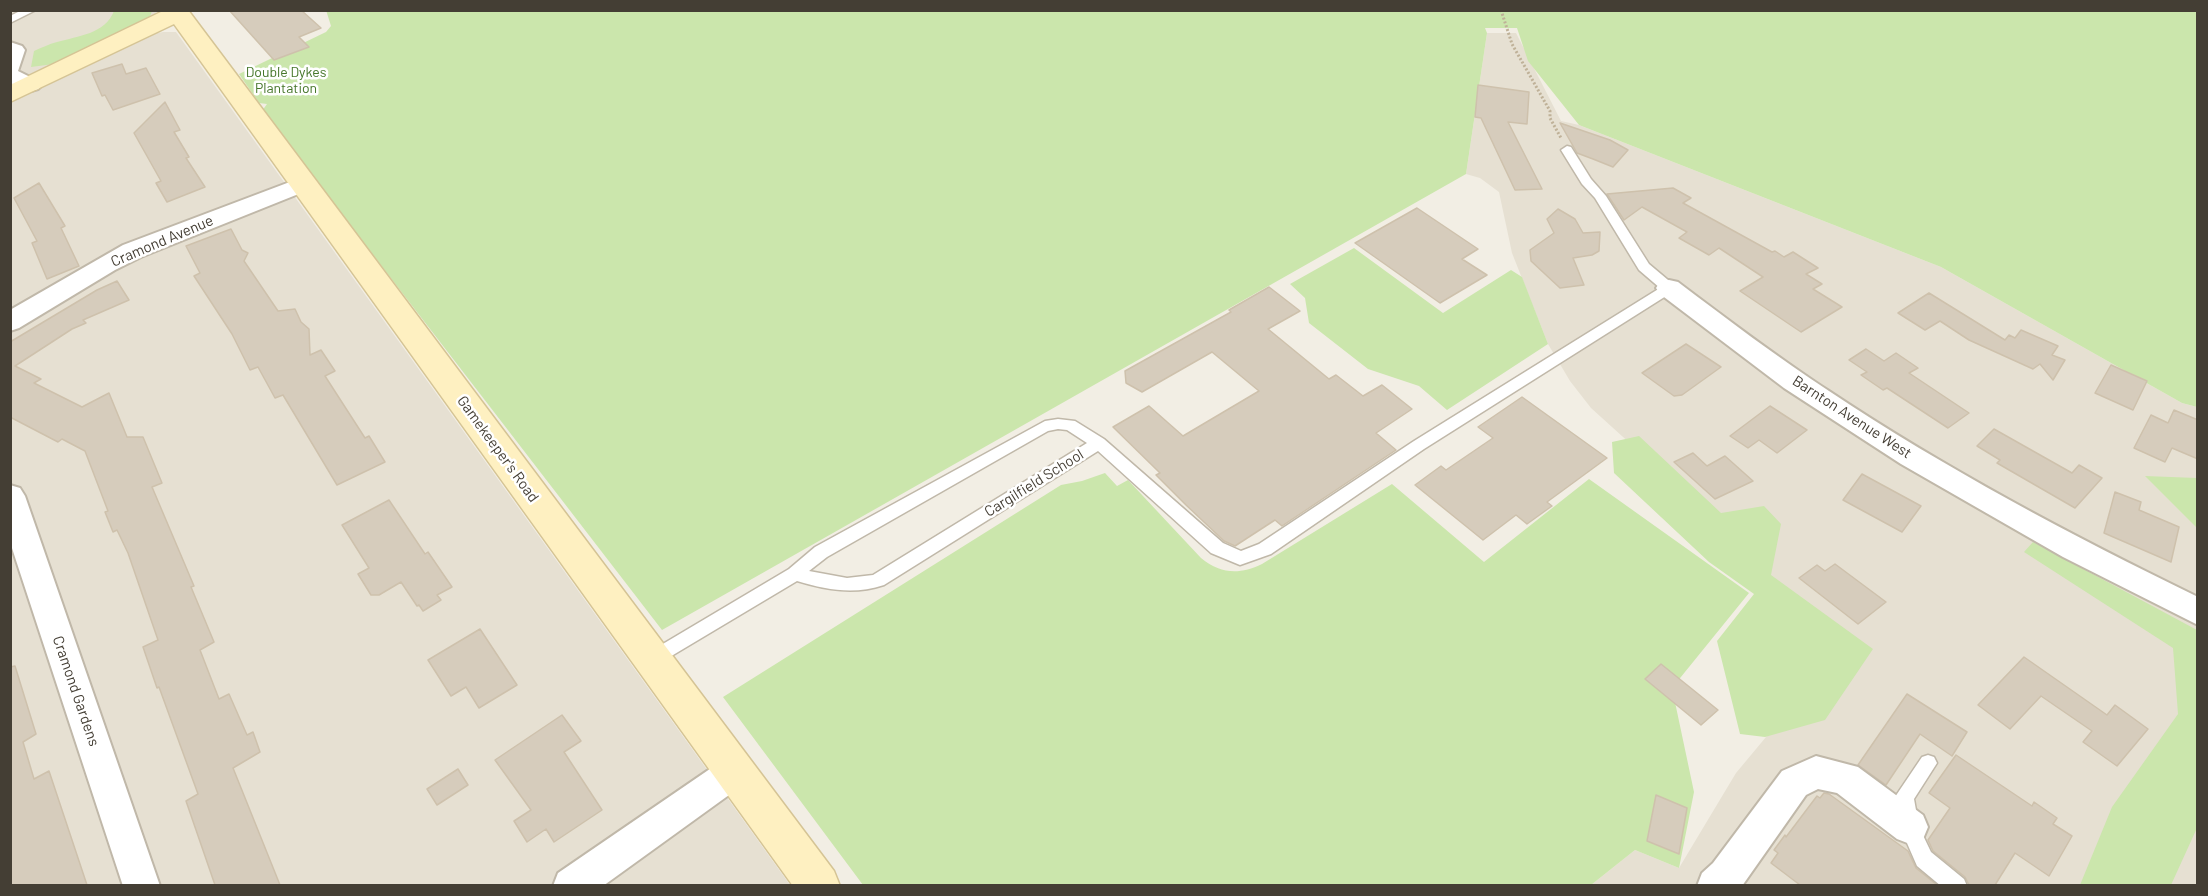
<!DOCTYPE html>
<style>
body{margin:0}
#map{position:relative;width:2208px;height:896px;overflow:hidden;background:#f2eee4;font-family:Barlow,sans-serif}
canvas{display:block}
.frame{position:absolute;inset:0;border:12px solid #443e34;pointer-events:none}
</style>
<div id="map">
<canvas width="2208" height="896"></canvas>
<div class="frame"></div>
</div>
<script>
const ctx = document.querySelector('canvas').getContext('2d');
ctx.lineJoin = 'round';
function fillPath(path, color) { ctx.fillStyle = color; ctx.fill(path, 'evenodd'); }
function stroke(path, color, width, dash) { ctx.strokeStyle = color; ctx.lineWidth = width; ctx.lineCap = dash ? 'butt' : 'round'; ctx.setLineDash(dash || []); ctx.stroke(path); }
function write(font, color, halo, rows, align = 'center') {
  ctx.font = font + ' Barlow,sans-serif'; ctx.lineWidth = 5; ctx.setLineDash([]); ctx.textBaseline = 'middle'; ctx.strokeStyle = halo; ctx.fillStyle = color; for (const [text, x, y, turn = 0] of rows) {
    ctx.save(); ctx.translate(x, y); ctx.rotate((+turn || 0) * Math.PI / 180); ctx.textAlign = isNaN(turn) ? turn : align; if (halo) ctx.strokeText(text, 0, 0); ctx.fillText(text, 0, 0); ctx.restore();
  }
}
fillPath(new Path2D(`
 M 11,11 L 157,11 L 149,22 L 11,91 Z
 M 163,32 L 176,32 L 790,885 L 11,886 L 11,102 L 141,36 Z
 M 1487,33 L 1516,33 L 1561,121 L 1579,125 L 1941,267 L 2182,403 L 2197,407 L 2197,885 L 1591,885 L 1635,850 L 1679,868 L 1736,773 L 1846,641 L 1762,572 L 1686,494 L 1591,408 L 1570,381 L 1548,344 L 1512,253 L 1499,192 L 1480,178 L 1466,174 Z`), '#e6e0d2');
fillPath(new Path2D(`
 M 326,10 L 2197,11 L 2197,407 L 2182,403 L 1941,267 L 1579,125 L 1528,61 L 1517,28 L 1485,28 L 1487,33 L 1466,174 L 662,630 L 262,111 L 267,104 L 259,103 L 239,74 L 326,32 L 331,26 Z
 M 114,11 L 152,11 L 149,19 L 54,64 L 31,67 L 34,51 C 41,48 49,44 57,42 C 78,36 105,34 114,11 Z
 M 1354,248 L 1443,313 L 1511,270 L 1522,277 L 1548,344 L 1447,410 L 1419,386 L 1368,369 L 1309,323 L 1305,298 L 1290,284 Z
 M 1639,436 L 1721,513 L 1764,506 L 1781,524 L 1771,575 L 1873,649 L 1825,720 L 1765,737 L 1740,734 L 1717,641 L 1754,594 L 1709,562 L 1614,473 L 1612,442 Z
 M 1105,473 L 1117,486 L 1128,480 L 1201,558 C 1221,574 1239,575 1262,564 L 1392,484 L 1484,562 L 1589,479 L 1749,593 L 1672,688 L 1694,792 L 1679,868 L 1635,850 L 1591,885 L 863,885 L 723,697 L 1061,485 L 1082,481 Z
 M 2145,476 L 2197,478 L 2197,528 Z
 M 2033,542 L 2197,630 L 2197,828 L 2171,885 L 2080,885 L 2112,807 L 2178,714 L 2173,648 L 2024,552 Z`), '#cbe6ac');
const building = new Path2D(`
 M 229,10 L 301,10 L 321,28 L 299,37 L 309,47 L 274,60 Z
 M 122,64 L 126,74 L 146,68 L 160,94 L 113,110 L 105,95 L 102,96 L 92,73 Z
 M 1478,85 L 1529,92 L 1527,124 L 1508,122 L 1542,189 L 1515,190 L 1481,118 L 1475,117 Z
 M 165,102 L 180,130 L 174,132 L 189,157 L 186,158 L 205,187 L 167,202 L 156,183 L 161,181 L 134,133 Z
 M 1560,123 L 1610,140 L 1628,150 L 1613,167 L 1593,159 L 1577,153 Z
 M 39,183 L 65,226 L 61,228 L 79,266 L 47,279 L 32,243 L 37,241 L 14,198 Z
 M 1673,188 L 1691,198 L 1683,203 L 1772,252 L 1775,251 L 1784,257 L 1793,252 L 1818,268 L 1806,274 L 1822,284 L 1813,289 L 1842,307 L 1801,332 L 1740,291 L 1763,277 L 1719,248 L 1709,255 L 1679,238 L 1687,232 L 1642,207 L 1624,220 L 1607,194 Z
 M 1417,208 L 1478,249 L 1462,259 L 1487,275 L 1440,303 L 1355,243 Z
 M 1558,209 L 1575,219 L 1583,233 L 1600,232 L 1599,251 L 1592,255 L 1573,258 L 1584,285 L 1560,288 L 1531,261 L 1530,250 L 1554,233 L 1547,219 Z
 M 231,229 L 242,250 L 248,253 L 244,261 L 278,311 L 295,309 L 301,322 L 309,329 L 310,355 L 321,350 L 335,371 L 325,376 L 365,438 L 369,436 L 385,462 L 337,485 L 283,395 L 275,398 L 258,367 L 250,370 L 232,334 L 194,276 L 200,273 L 186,246 Z
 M 117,281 L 129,300 L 83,320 L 86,323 L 72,329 L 15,366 L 41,379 L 34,383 L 82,407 L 109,393 L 127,437 L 143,437 L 162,483 L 152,487 L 194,586 L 191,587 L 214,642 L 200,650 L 219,699 L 229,694 L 247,735 L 253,732 L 260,752 L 233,768 L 280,885 L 215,885 L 186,801 L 198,794 L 159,687 L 157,688 L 143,647 L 158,640 L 128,553 L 117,530 L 113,532 L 105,512 L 108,511 L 85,451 L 62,439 L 58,442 L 10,417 L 10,342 L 97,290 Z
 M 1269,287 L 1300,311 L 1268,329 L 1329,379 L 1336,375 L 1363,396 L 1382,385 L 1412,409 L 1376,433 L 1396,450 L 1282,526 L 1275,520 L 1235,546 L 1224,541 L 1186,505 L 1156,475 L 1160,473 L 1113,427 L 1149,406 L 1183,436 L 1259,391 L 1212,352 L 1142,392 L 1126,383 L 1125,371 L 1231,312 L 1229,310 Z
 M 1929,293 L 2005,340 L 2009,335 L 2015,338 L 2021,330 L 2058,346 L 2052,355 L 2065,360 L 2053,380 L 2040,364 L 2033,369 L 1969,340 L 1940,321 L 1925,330 L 1898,313 Z
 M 1686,344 L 1721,367 L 1682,395 L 1674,396 L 1642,373 Z
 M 1866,349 L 1884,361 L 1896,353 L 1918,368 L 1909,373 L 1969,413 L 1948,428 L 1887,388 L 1883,390 L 1861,375 L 1867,372 L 1849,360 Z
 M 2111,365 L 2147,381 L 2133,410 L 2095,393 Z
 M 1522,397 L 1607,458 L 1547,502 L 1552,506 L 1527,524 L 1516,515 L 1483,540 L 1415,485 L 1441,466 L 1446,470 L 1493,438 L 1478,427 Z
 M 1770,406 L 1807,430 L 1777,453 L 1759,440 L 1748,448 L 1730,436 Z
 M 2174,410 L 2198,420 L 2198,459 L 2172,448 L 2165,462 L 2134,448 L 2151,415 L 2168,423 Z
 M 1994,429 L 2072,473 L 2079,465 L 2102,478 L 2075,508 L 1997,463 L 2000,460 L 1977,446 Z
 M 1693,453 L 1707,466 L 1725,456 L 1753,481 L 1715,499 L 1674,462 Z
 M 1862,474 L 1921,506 L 1902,532 L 1843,500 Z
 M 2115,492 L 2141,502 L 2139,510 L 2179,527 L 2171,562 L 2104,533 Z
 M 389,500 L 425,554 L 428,552 L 452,587 L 437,595 L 441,600 L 423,611 L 419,605 L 417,606 L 401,582 L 379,595 L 371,595 L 358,574 L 369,568 L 342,525 Z
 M 1835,564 L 1886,602 L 1858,624 L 1799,578 L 1817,565 L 1825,571 Z
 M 480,629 L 517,685 L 479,708 L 466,687 L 451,696 L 428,660 Z
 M 2024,657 L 2107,715 L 2115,705 L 2148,729 L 2117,766 L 2083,742 L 2092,731 L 2041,696 L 2010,729 L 1978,705 Z
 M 1661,664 L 1718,710 L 1701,725 L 1645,679 Z
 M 15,666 L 36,734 L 23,742 L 34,779 L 49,771 L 87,885 L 10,885 L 10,667 Z
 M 1907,694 L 1967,732 L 1952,756 L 1920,734 L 1886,785 L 1858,765 Z
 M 562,715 L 581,741 L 564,752 L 602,810 L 554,842 L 546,829 L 527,842 L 514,821 L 531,810 L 495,760 Z
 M 1956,755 L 2032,806 L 2034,802 L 2057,818 L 2053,824 L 2072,836 L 2049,876 L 2015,853 L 1995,885 L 1969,885 L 1965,877 L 1933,851 L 1928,840 L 1950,808 L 1929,793 Z
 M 458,769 L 468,785 L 437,805 L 427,789 Z
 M 1824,793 L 1829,794 L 1908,851 L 1916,868 L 1937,885 L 1800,885 L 1771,863 L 1778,853 L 1774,850 L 1785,835 L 1786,837 L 1817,796 L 1820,798 Z
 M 1656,795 L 1687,808 L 1679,854 L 1647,841 Z`);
fillPath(building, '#d6ccbc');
stroke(building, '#cec1ac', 1.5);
const lane = new Path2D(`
 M 22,10 L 36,10 L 10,23 L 10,16 Z
 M 1567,146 L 1571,147 L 1591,179 L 1606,196 L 1649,264 L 1674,285 L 1676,288 L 1674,291 L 1424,449 L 1271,554 L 1240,565 L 1211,553 L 1098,451 L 884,585 C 854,595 827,590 797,581 L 658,664 L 652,666 L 646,664 L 643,659 L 646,654 L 789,569 L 815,547 L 1045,421 L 1058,419 L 1075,421 L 1104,439 L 1223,543 L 1241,551 L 1259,544 L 1414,441 L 1660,288 L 1639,270 L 1595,198 L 1582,184 L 1561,150 ZM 1058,429 L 1067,430 L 1087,443 L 873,575 L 847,578 L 809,571 L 827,557 L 1048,431 Z
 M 1928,755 L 1934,757 L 1937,763 L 1914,799 L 1919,827 L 1931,852 L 1964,879 L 1967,886 L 1941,886 L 1917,866 L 1900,827 L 1895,797 L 1922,757 Z`);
const street = new Path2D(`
 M 10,42 L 22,46 L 25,50 L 18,71 L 38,81 L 42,85 L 38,89 L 31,91 L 10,83 Z
 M 303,177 L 311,179 L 315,184 L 311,189 L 141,257 L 115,270 L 19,328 L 10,331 L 10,310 L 123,245 Z
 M 1669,280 L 1678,282 C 1727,319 1777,357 1829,391 C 1946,469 2071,535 2198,597 L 2198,625 L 2063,557 L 1901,464 L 1784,388 L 1660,294 L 1656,288 L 1660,282 Z
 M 10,485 L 20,488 L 25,496 L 160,886 L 123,886 L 10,542 Z
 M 735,755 L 747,760 L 752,771 L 747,782 L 603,886 L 553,886 L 558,873 L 723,760 Z
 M 1816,756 L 1858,767 L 1923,815 L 1928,827 L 1923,839 L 1910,844 L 1897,839 L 1837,793 L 1818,789 L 1806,795 L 1742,886 L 1697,886 L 1702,873 L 1713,863 L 1782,771 Z`);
const secondary = new Path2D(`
 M 165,10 L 188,10 L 834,871 L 840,886 L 793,886 L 174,24 L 10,102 L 10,85 Z`);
stroke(lane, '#c0b8a9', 3);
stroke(street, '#c0b8a9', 4);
stroke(secondary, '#d5c495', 3);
stroke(new Path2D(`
 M 1501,10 L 1512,44 L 1550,111 L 1550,118 L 1561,138`), '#bfb198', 3, [2, 2]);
fillPath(lane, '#fff');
fillPath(street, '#fff');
fillPath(secondary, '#fef0c1');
write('14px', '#447528', '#fff', [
 ["Double Dykes",286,72],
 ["Plantation",286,88]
]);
write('15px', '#443e34', '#fff', [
 ["Cramond Avenue",162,241,-23],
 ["Barnton Avenue West",1852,417,33],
 ["Gamekeeper's Road",498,449,54],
 ["Cargilfield School",1034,483,-32],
 ["Cramond Gardens",76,691,71]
]);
</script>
